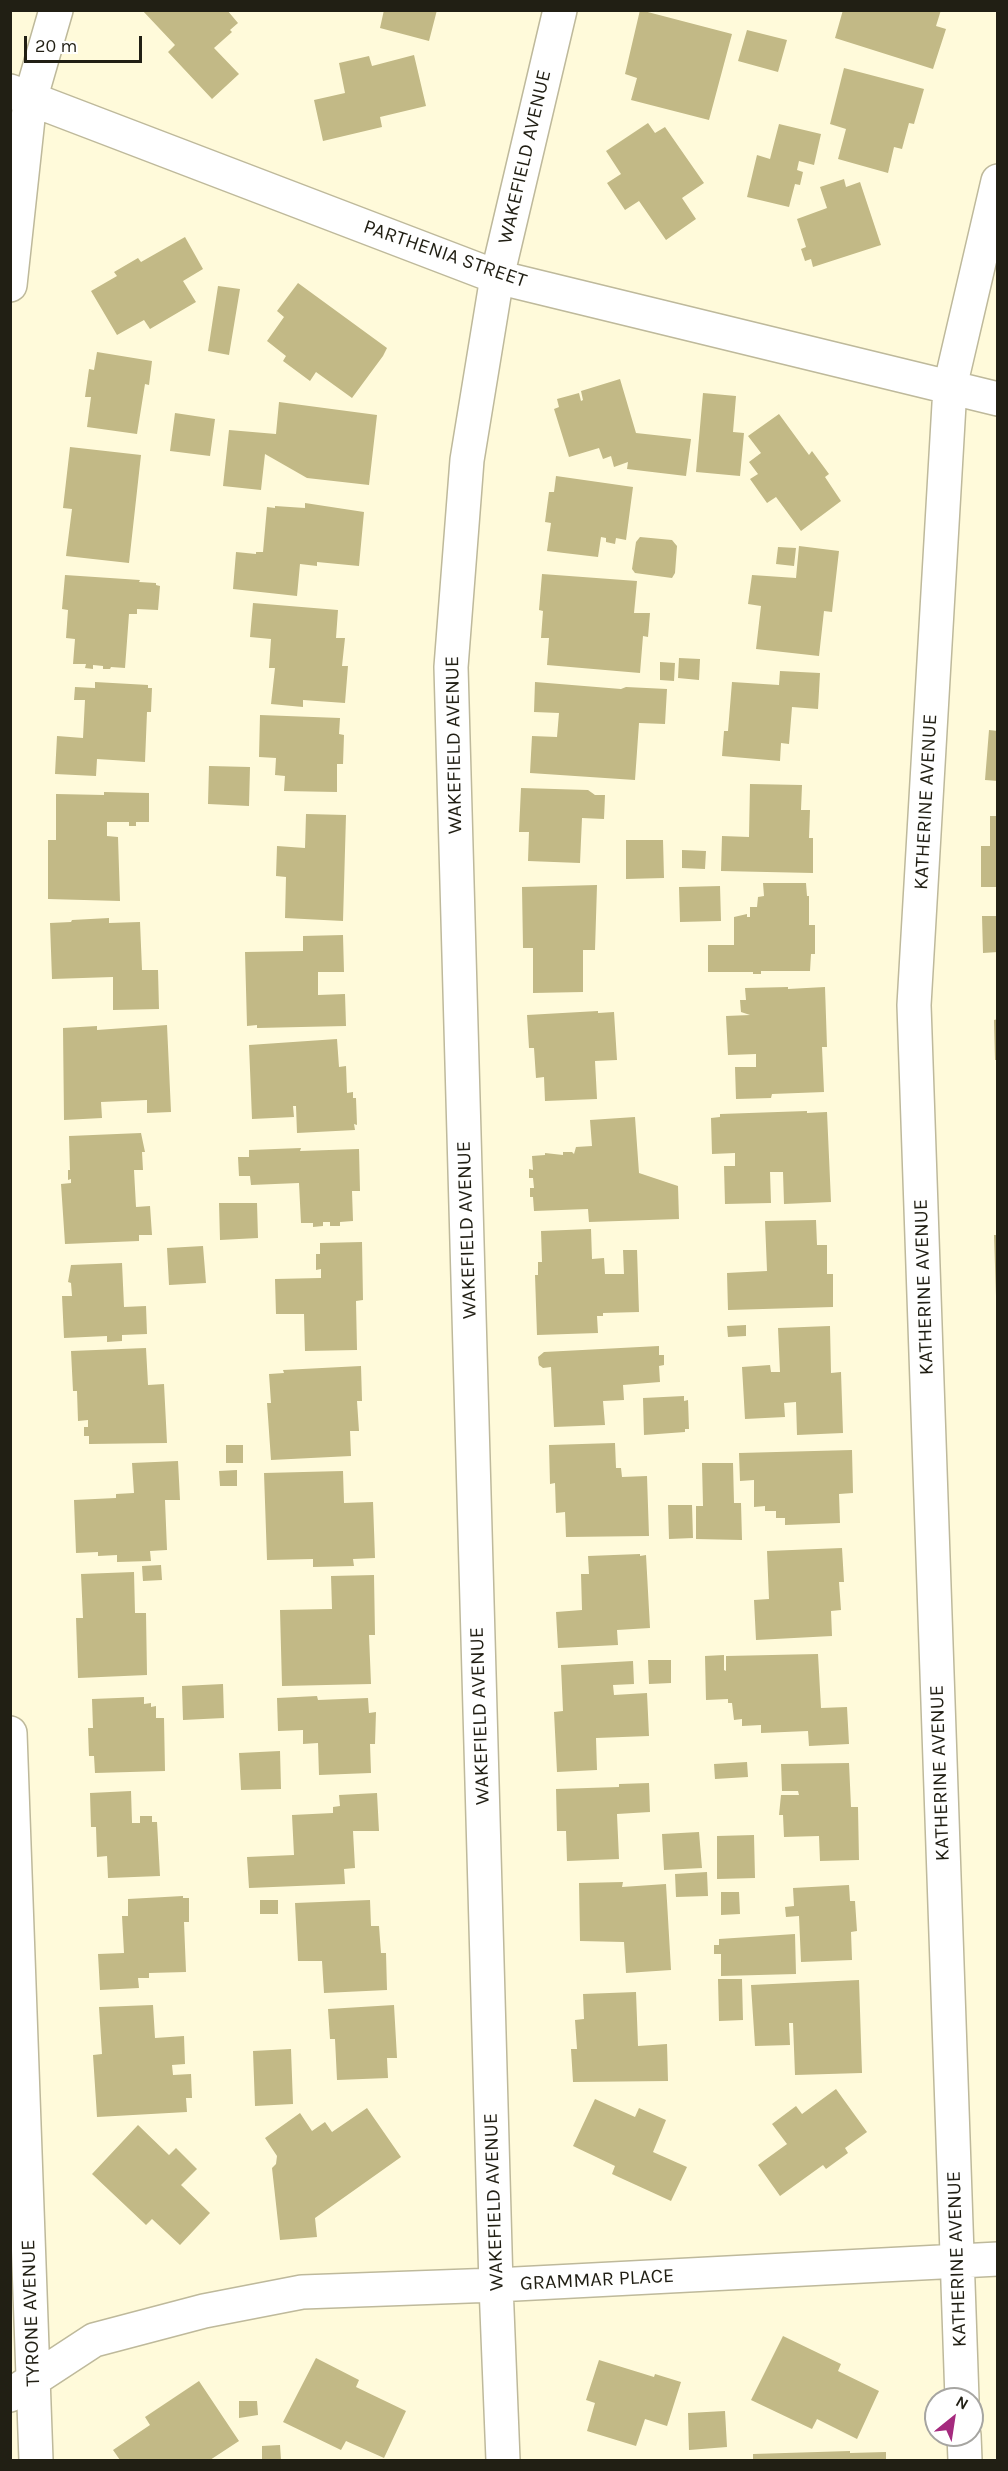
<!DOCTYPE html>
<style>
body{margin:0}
#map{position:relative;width:1008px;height:2471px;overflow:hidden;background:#fffada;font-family:Karla,sans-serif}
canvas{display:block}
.frame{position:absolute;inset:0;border:12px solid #211f14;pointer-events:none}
.north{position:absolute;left:924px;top:2387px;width:60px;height:60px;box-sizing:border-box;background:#fff;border:2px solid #a6a5a1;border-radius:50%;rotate:30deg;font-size:16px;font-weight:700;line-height:24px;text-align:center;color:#211f14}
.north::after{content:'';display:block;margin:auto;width:21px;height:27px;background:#a52a7e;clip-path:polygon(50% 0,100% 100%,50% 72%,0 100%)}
.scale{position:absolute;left:24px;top:36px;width:118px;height:27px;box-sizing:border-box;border:3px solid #211f14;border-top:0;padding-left:8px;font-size:18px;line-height:21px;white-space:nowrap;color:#211f14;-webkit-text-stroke:4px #fff;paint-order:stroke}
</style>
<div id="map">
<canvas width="1008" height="2471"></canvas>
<div class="frame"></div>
<div class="north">N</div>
<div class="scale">20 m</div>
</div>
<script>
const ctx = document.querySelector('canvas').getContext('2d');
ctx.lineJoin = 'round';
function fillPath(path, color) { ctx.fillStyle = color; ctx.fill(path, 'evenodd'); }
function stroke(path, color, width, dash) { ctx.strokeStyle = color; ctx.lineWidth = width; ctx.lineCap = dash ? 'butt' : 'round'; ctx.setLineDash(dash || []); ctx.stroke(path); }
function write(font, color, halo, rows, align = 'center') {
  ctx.font = font + ' Karla,sans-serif'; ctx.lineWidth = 4.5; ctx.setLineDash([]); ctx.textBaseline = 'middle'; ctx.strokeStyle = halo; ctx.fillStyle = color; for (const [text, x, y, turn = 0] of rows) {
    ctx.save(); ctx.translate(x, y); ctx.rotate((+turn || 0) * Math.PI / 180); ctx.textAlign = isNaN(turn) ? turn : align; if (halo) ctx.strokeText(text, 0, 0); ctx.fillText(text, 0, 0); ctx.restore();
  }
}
fillPath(new Path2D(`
 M 142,10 L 227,10 L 238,23 L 230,30 L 232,32 L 214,48 L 239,74 L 212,99 L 168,52 L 175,45 Z
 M 384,10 L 437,10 L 429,41 L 380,28 Z
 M 640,10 L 732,34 L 709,120 L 631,100 L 637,78 L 625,74 Z
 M 843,10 L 941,10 L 936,26 L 946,29 L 933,69 L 835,38 Z
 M 747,30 L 787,40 L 778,72 L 738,61 Z
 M 414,55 L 426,106 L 380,117 L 382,127 L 323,141 L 314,100 L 345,93 L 339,63 L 369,56 L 372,66 Z
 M 844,68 L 924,89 L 914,124 L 909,123 L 902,149 L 894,147 L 888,173 L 838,159 L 846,129 L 830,124 Z
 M 648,123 L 655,133 L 665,127 L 704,183 L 682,198 L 696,219 L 666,240 L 639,201 L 625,210 L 607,183 L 621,174 L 606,151 Z
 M 779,124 L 821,134 L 814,165 L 799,161 L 797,170 L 803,172 L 800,185 L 795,184 L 789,207 L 747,197 L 757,155 L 770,159 Z
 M 844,179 L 846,187 L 860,182 L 881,245 L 813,267 L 811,259 L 805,261 L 801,249 L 806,247 L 797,219 L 827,208 L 820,187 Z
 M 185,237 L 203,269 L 183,281 L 196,302 L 150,329 L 144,320 L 117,335 L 91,291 L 117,276 L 114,272 L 138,258 L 141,262 Z
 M 298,283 L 387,348 L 383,356 L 352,398 L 316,372 L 310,381 L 283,361 L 286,356 L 267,341 L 284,317 L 277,311 Z
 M 218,286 L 240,289 L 229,355 L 208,351 Z
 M 97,352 L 152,361 L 149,385 L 145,384 L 137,434 L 87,427 L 91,397 L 85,397 L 89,369 L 94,370 Z
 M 620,379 L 636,433 L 691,439 L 686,476 L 627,469 L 628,462 L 614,467 L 611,456 L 603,459 L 599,448 L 569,457 L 554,409 L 559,407 L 557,399 L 579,393 L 581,401 L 583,400 L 581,391 Z
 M 703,393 L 736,396 L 733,432 L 744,433 L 740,476 L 696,472 Z
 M 279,402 L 377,415 L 369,485 L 307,478 L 265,454 L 261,490 L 223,486 L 229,430 L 276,434 Z
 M 175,413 L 215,419 L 210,456 L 170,451 Z
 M 779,414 L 809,455 L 812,451 L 829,474 L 825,477 L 841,501 L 801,531 L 776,497 L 767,503 L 750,479 L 758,474 L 749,462 L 761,453 L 748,436 Z
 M 70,447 L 141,455 L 129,563 L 66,556 L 72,509 L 63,508 Z
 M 556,476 L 633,487 L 626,540 L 616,538 L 615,544 L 606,542 L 606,538 L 601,537 L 598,557 L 547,551 L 551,523 L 545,522 L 549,492 L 554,492 Z
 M 305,503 L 364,512 L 359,566 L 317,562 L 317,566 L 300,564 L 297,596 L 233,589 L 236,552 L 256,554 L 256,552 L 263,552 L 267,507 L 275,508 L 275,506 L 305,508 Z
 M 640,537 L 672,540 L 677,546 L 675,573 L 672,578 L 635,573 L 632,569 L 636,542 Z
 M 799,546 L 839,551 L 832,612 L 824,611 L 819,656 L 756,649 L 761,606 L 748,604 L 752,575 L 796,578 Z
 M 778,547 L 796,548 L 794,566 L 776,564 Z
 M 542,574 L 637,581 L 634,613 L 650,613 L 648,637 L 643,636 L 640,673 L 547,665 L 549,638 L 541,638 L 543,611 L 539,610 Z
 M 65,575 L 140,580 L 139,582 L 156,583 L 156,585 L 160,586 L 158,610 L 137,609 L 137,614 L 129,614 L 125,668 L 111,667 L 110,669 L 103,669 L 103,666 L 93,665 L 93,669 L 85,668 L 86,664 L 73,664 L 75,639 L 66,638 L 68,610 L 62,609 Z
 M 253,603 L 338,610 L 336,638 L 345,638 L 342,666 L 348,666 L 345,703 L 303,700 L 303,707 L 271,704 L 275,668 L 269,668 L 271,639 L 250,637 Z
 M 679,658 L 700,659 L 699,680 L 678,678 Z
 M 660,662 L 675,663 L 674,681 L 660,680 Z
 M 780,671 L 820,673 L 818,709 L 792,707 L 789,744 L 781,743 L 780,761 L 722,756 L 724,731 L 728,731 L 732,682 L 779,685 Z
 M 95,682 L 148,685 L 148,688 L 152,688 L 151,712 L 147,712 L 145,762 L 97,759 L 96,776 L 55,774 L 57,736 L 83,738 L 85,700 L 74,700 L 75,687 L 95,688 Z
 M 535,682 L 621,689 L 626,687 L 667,689 L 665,724 L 639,723 L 635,780 L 530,773 L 532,736 L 557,737 L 559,713 L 534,712 Z
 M 260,715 L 340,718 L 339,734 L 344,735 L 343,764 L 337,764 L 337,792 L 284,791 L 285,776 L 275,775 L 276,758 L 259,757 Z
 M 989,730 L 998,731 L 998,781 L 985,780 Z
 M 209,766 L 250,767 L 249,806 L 208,804 Z
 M 750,784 L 802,785 L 801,810 L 810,810 L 809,838 L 813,838 L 813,873 L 721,871 L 722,836 L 749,837 Z
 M 521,788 L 588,790 L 595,795 L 605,795 L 604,819 L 582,818 L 580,863 L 528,861 L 529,832 L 519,832 Z
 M 104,792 L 149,793 L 149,822 L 136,822 L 136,826 L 129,826 L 129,822 L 107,822 L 107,836 L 118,837 L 120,901 L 48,899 L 48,840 L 56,840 L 56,794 L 104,795 Z
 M 306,814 L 346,815 L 343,921 L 285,918 L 286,877 L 276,876 L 277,846 L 305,848 Z
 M 990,816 L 998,816 L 998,887 L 981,887 L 981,846 L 990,846 Z
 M 626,840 L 663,840 L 664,878 L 626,879 Z
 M 682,850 L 706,851 L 705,869 L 682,868 Z
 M 763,883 L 806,883 L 807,896 L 809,896 L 809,925 L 815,925 L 815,954 L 811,954 L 810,971 L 761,971 L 761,974 L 753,974 L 753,972 L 708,972 L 708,945 L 734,945 L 734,917 L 747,914 L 747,917 L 750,917 L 750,907 L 757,907 L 758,897 L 764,896 Z
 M 597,885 L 595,950 L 583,950 L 583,992 L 533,993 L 533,948 L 523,948 L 522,887 Z
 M 720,886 L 721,921 L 680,922 L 679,887 Z
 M 982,916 L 998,916 L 998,952 L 983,953 Z
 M 109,918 L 109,923 L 140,922 L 142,970 L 158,970 L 159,1009 L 113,1010 L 113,977 L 52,979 L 50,923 L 71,922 L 72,920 Z
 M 343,935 L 344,972 L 318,972 L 318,995 L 345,994 L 346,1026 L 257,1028 L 257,1025 L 247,1026 L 245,952 L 303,951 L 303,936 Z
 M 788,987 L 788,989 L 825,987 L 827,1047 L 822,1047 L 824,1092 L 772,1094 L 771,1098 L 736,1099 L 735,1067 L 756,1067 L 756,1054 L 728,1055 L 726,1016 L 750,1015 L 741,1012 L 740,1000 L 746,1000 L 745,988 Z
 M 598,1011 L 598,1013 L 614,1012 L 617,1060 L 595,1061 L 597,1099 L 545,1101 L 544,1077 L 536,1078 L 534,1048 L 529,1048 L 527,1015 Z
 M 998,1019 L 998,1060 L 995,1060 L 994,1022 L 994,1020 Z
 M 167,1025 L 171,1112 L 147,1113 L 147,1100 L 101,1102 L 102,1118 L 64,1120 L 63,1028 L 97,1026 L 97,1030 Z
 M 337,1039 L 339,1067 L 346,1066 L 347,1093 L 353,1092 L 353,1098 L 356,1098 L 357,1125 L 354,1124 L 355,1130 L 297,1133 L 296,1106 L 293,1106 L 294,1117 L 252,1119 L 249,1045 Z
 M 807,1111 L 807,1113 L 827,1112 L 831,1202 L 784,1204 L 783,1172 L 770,1172 L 771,1203 L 725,1204 L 724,1166 L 735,1166 L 735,1153 L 712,1154 L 711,1118 L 720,1117 L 720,1114 Z
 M 635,1117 L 639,1173 L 678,1186 L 679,1219 L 589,1222 L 588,1209 L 534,1211 L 533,1197 L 530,1197 L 530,1188 L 534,1188 L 533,1178 L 529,1178 L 529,1169 L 533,1170 L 532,1156 L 545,1155 L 545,1153 L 563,1155 L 563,1152 L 572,1152 L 574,1154 L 576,1147 L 592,1146 L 590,1120 Z
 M 141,1133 L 145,1152 L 142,1152 L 143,1170 L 134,1170 L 136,1207 L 150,1206 L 152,1235 L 139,1235 L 139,1241 L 65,1244 L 61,1184 L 71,1183 L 71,1179 L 68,1180 L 68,1170 L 70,1170 L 69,1136 Z
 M 301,1148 L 300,1151 L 359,1149 L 360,1191 L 352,1191 L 353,1221 L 340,1222 L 340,1226 L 330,1226 L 330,1222 L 323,1222 L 323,1226 L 313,1227 L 313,1223 L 301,1223 L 299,1183 L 251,1185 L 250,1176 L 239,1176 L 238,1157 L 249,1157 L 249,1150 Z
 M 219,1203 L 257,1203 L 258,1238 L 220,1240 Z
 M 816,1220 L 817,1245 L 827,1245 L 827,1274 L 833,1274 L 833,1307 L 728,1310 L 727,1273 L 767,1271 L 765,1221 Z
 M 591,1229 L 592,1259 L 604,1258 L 605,1274 L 624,1274 L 623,1250 L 637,1250 L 639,1312 L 603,1313 L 603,1316 L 597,1316 L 598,1333 L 537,1335 L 535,1275 L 538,1275 L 538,1262 L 542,1262 L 541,1231 Z
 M 994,1235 L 998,1235 L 998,1296 L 996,1296 Z
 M 362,1242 L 363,1300 L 356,1301 L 357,1350 L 305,1351 L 304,1314 L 276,1314 L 275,1279 L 321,1278 L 321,1269 L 316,1270 L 316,1254 L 320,1254 L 320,1243 Z
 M 203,1246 L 206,1283 L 169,1285 L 167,1248 Z
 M 122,1263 L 124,1307 L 146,1306 L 147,1334 L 122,1335 L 122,1341 L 107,1342 L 107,1336 L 64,1338 L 62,1296 L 72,1296 L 71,1283 L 68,1282 L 71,1265 Z
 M 746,1325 L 746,1336 L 728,1337 L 727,1326 Z
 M 830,1326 L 831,1373 L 841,1372 L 843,1433 L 797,1435 L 796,1402 L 784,1403 L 785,1417 L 745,1419 L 742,1367 L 770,1365 L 771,1372 L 780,1372 L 778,1328 Z
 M 659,1346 L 659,1355 L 664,1355 L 664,1365 L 659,1366 L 660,1382 L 623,1385 L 624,1400 L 603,1401 L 605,1425 L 554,1427 L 551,1367 L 543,1368 L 539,1365 L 538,1357 L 544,1352 Z
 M 146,1348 L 148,1385 L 164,1384 L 167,1443 L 89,1444 L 89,1436 L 84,1436 L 84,1427 L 88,1427 L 88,1420 L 78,1421 L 77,1391 L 73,1391 L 71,1351 Z
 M 361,1366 L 362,1401 L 357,1401 L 359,1431 L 350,1431 L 351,1456 L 271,1460 L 267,1403 L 271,1403 L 269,1374 L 284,1373 L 283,1370 Z
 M 684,1396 L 684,1401 L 688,1400 L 689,1429 L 685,1429 L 685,1432 L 644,1435 L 643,1398 Z
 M 615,1443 L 616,1468 L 621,1468 L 622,1477 L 647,1476 L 649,1536 L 566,1537 L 565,1512 L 556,1513 L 555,1483 L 550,1484 L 549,1445 Z
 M 226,1445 L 243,1445 L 243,1463 L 226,1463 Z
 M 852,1450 L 853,1493 L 839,1494 L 840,1523 L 785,1525 L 785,1518 L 776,1518 L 776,1511 L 765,1511 L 765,1506 L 754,1507 L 754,1480 L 740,1481 L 739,1453 Z
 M 178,1461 L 180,1500 L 165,1500 L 167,1550 L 150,1551 L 151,1561 L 117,1562 L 117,1555 L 98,1556 L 98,1552 L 76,1553 L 74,1500 L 116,1498 L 116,1494 L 134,1493 L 132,1463 Z
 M 702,1463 L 733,1463 L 734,1503 L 741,1503 L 742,1540 L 696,1539 L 696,1506 L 703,1506 Z
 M 237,1470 L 237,1486 L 220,1486 L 219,1471 Z
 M 343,1471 L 344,1503 L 373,1502 L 375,1558 L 353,1559 L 354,1566 L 313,1567 L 313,1559 L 267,1560 L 264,1473 Z
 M 668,1505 L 692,1505 L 693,1538 L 669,1539 Z
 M 842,1548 L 844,1582 L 839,1582 L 841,1610 L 831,1611 L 832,1636 L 756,1640 L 754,1600 L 769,1599 L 767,1551 Z
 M 640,1554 L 640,1556 L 646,1555 L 650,1628 L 617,1630 L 618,1645 L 558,1648 L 556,1612 L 582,1610 L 581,1574 L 589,1574 L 588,1556 Z
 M 161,1565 L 162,1580 L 143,1581 L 142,1566 Z
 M 134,1572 L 135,1613 L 146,1613 L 147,1675 L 78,1678 L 76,1618 L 83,1618 L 81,1574 Z
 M 374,1575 L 375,1635 L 369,1635 L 371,1684 L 282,1686 L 280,1610 L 332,1609 L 331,1576 Z
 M 818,1654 L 821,1708 L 847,1707 L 849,1744 L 809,1746 L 808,1731 L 761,1733 L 761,1725 L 742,1726 L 742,1719 L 734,1720 L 732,1703 L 728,1703 L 728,1699 L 706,1700 L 705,1656 L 724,1655 L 724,1670 L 726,1671 L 726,1656 Z
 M 648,1660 L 671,1660 L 671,1683 L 649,1684 Z
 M 633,1661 L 634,1684 L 613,1685 L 614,1695 L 647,1693 L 649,1736 L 596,1738 L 597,1770 L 557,1772 L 554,1712 L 563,1711 L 561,1665 Z
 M 223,1684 L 224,1718 L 183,1720 L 182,1686 Z
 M 317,1696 L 318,1700 L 368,1698 L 369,1713 L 376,1712 L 375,1744 L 370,1744 L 371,1773 L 319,1775 L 318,1743 L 303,1744 L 303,1730 L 278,1731 L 277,1698 Z
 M 144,1697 L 144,1704 L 151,1703 L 151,1707 L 156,1706 L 156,1718 L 164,1718 L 165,1771 L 95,1773 L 94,1756 L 89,1756 L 88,1728 L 93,1728 L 92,1699 Z
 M 280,1751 L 281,1789 L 241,1790 L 239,1753 Z
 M 747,1762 L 748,1777 L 715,1779 L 714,1764 Z
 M 849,1763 L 851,1807 L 858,1807 L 859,1860 L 820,1861 L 819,1836 L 784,1837 L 783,1815 L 779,1815 L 781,1795 L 799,1795 L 798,1791 L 782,1791 L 781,1764 Z
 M 649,1783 L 650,1812 L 617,1814 L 619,1859 L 567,1861 L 566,1831 L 557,1831 L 556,1789 L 619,1787 L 619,1784 Z
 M 131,1791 L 132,1823 L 140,1823 L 140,1816 L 152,1816 L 152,1822 L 157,1822 L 160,1876 L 108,1878 L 107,1856 L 97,1857 L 96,1827 L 91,1827 L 90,1793 Z
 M 377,1793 L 379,1831 L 353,1831 L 355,1868 L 344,1869 L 345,1884 L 249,1888 L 247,1857 L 294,1855 L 292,1815 L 333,1813 L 333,1807 L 340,1806 L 339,1795 Z
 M 699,1832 L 702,1868 L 664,1870 L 662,1834 Z
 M 754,1835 L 755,1878 L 717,1879 L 717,1836 Z
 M 707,1872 L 708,1896 L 676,1897 L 675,1874 Z
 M 623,1882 L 622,1887 L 666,1884 L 671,1970 L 626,1973 L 624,1942 L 580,1941 L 579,1883 Z
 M 849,1885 L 850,1901 L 855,1901 L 857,1931 L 851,1932 L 852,1960 L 801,1962 L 799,1916 L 786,1917 L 785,1907 L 794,1906 L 793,1888 Z
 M 721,1892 L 739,1892 L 740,1914 L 721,1915 Z
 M 183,1896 L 183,1898 L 189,1898 L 189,1922 L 184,1922 L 186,1972 L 149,1973 L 149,1978 L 138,1978 L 139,1988 L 100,1990 L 98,1954 L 124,1953 L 122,1916 L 128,1916 L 128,1899 Z
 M 260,1900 L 278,1900 L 278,1914 L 260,1914 Z
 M 370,1900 L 371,1926 L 379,1926 L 381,1953 L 386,1953 L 387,1990 L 324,1993 L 322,1961 L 298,1961 L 295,1903 Z
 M 795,1934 L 796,1974 L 721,1976 L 721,1954 L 714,1954 L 714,1945 L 719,1945 L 719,1939 Z
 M 718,1979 L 742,1979 L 743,2020 L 719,2021 Z
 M 859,1980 L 862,2073 L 795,2075 L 793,2023 L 789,2023 L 790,2045 L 755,2046 L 751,1985 Z
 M 636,1992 L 638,2046 L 667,2044 L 668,2081 L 573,2082 L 571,2049 L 577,2049 L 575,2020 L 584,2019 L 583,1994 Z
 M 153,2005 L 155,2038 L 184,2036 L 185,2064 L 172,2065 L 173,2075 L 191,2074 L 192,2098 L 186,2098 L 187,2112 L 97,2117 L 93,2055 L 102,2054 L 99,2007 Z
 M 394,2005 L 397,2058 L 387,2058 L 388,2078 L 337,2080 L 335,2039 L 330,2039 L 328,2009 Z
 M 291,2049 L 293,2104 L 255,2106 L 253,2051 Z
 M 836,2089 L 867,2132 L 845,2148 L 848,2153 L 826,2169 L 823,2165 L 780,2196 L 758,2165 L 787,2144 L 772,2124 L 796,2106 L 802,2114 Z
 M 595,2099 L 635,2117 L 639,2108 L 666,2120 L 653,2152 L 687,2167 L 671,2201 L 612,2174 L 615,2166 L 573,2146 Z
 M 367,2108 L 401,2157 L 315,2218 L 317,2237 L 280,2240 L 272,2168 L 276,2164 L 277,2156 L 265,2138 L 300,2113 L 312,2131 L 325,2122 L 332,2132 Z
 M 138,2125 L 169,2155 L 176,2148 L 197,2169 L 181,2185 L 210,2213 L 180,2245 L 152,2219 L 146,2225 L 92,2174 Z
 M 783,2336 L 841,2364 L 838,2371 L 879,2391 L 857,2439 L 817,2419 L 812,2429 L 751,2400 Z
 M 316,2358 L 359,2380 L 356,2387 L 406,2411 L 384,2458 L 346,2441 L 341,2450 L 283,2422 Z
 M 599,2360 L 654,2377 L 655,2374 L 681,2382 L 667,2426 L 645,2419 L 636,2446 L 587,2431 L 595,2403 L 586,2400 Z
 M 199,2381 L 239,2441 L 210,2460 L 120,2460 L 113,2450 L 150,2425 L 145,2417 Z
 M 239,2401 L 257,2401 L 258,2415 L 239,2418 Z
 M 725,2411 L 727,2447 L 689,2450 L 688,2413 Z
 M 280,2445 L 281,2460 L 262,2460 L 262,2446 Z
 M 850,2451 L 850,2453 L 886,2452 L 886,2460 L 753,2460 L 753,2454 Z`), '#c2b986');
const minor = new Path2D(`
 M 10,91 L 497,277 L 998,399
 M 10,285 L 30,100 L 56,10
 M 10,1733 L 36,2460
 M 10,2395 L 94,2340 L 204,2311 L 302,2292 L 496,2285 L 998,2259
 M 962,2399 L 914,1005 L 950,387 L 998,181
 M 964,2435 L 965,2460
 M 503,2460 L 496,2285 L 451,667 L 467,460 L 497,277 L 560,10`);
stroke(minor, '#beb99b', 36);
stroke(minor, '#fff', 33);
write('20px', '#211f14', '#fff', [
 ["WAKEFIELD AVENUE",525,157,-77],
 ["PARTHENIA STREET",445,254,19],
 ["WAKEFIELD AVENUE",454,745,-91],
 ["KATHERINE AVENUE",926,802,-87],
 ["WAKEFIELD AVENUE",467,1230,-92],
 ["KATHERINE AVENUE",924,1287,-92],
 ["WAKEFIELD AVENUE",480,1716,-92],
 ["KATHERINE AVENUE",940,1773,-92],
 ["WAKEFIELD AVENUE",494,2202,-92],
 ["KATHERINE AVENUE",957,2259,-92],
 ["GRAMMAR PLACE",597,2280,-3],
 ["TYRONE AVENUE",31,2313,-92]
]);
</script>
